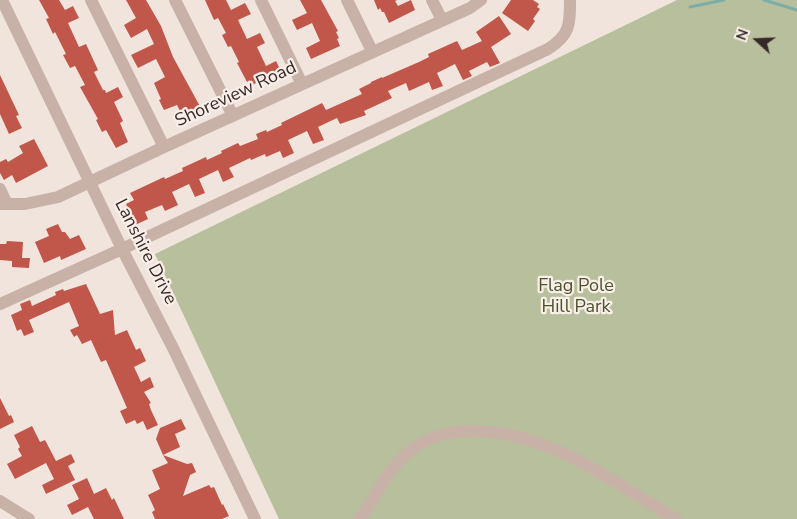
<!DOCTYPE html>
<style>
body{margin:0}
#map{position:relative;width:797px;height:519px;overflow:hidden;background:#f1e4dc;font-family:"Nunito Sans",sans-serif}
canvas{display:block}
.north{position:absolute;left:732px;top:15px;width:50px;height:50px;-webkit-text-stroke:4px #f9efe8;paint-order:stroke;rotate:290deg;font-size:14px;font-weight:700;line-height:20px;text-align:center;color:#362a28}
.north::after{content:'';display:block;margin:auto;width:18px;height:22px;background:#362a28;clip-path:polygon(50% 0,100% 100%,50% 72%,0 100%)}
</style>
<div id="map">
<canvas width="797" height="519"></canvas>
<div class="north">N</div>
</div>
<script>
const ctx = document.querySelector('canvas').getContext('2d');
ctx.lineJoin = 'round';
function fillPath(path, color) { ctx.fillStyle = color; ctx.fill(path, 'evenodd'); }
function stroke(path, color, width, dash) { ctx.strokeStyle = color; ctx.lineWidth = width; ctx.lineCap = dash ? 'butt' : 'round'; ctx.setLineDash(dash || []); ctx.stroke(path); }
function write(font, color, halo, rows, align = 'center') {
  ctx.font = font + ' "Nunito Sans",sans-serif'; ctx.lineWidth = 4.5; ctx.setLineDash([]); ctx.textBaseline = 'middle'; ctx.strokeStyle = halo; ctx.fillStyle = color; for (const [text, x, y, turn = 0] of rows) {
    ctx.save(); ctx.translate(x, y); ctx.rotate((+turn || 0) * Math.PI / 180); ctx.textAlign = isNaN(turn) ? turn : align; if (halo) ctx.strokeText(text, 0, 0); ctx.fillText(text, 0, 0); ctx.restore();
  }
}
fillPath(new Path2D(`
 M 677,0 L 797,0 L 797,519 L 279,519 L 155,254 Z`), '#b8bf9c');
stroke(new Path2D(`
 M 764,0 L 797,10
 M 690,7 L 724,0`), '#7cada8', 3);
fillPath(new Path2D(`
 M 39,0 L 59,0 L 65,10 L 73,6 L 79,18 L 68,23 L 79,47 L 86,44 L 98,70 L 94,72 L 103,90 L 105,90 L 106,93 L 118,87 L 123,97 L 114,102 L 123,121 L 120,123 L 128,142 L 116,148 L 106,130 L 102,132 L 96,120 L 98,119 L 80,87 L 85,85 L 75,66 L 70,68 L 63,55 L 66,54 L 55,32 L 53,34 L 46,19 L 49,18 Z
 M 126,0 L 146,0 L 161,26 L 173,57 L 202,110 L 184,119 L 177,105 L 164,110 L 159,100 L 161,99 L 154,83 L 165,77 L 156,59 L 138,68 L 131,55 L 154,44 L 147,29 L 131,38 L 124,25 L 136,18 Z
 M 205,0 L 226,0 L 231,10 L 245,3 L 251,14 L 238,20 L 247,39 L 260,33 L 265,43 L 257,47 L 266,66 L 276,61 L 281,71 L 252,85 L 250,80 L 247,82 L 237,63 L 239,62 L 231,46 L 228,47 L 222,35 L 226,33 L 218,18 L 214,20 Z
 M 300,0 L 321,0 L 338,31 L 336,32 L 339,38 L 337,39 L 340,46 L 311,59 L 306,48 L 320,41 L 312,23 L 297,30 L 292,20 L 307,13 Z
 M 374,0 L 397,0 L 395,1 L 398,6 L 411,0 L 415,10 L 389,23 L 384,12 L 382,12 L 380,8 L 378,10 Z
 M 511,0 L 533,0 L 539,4 L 537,7 L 540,9 L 533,19 L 535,21 L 528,31 L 502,13 Z
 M 499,16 L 511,34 L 491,47 L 500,63 L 490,67 L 487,62 L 469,71 L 472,76 L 463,80 L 455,64 L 437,73 L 443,86 L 432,90 L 429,82 L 409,91 L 406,83 L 388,91 L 392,98 L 364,111 L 366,115 L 340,124 L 337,118 L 318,127 L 324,140 L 313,144 L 307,131 L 288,140 L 294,153 L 283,158 L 280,151 L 266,157 L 265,154 L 251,160 L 250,158 L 229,168 L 234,177 L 223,182 L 218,170 L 199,179 L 205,193 L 195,197 L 189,184 L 172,192 L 178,205 L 165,211 L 162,205 L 145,212 L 148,219 L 135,225 L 126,204 L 134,200 L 130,193 L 164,177 L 165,179 L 183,171 L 182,168 L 206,157 L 207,160 L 222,153 L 221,151 L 238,143 L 240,146 L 258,139 L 256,134 L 266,130 L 267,132 L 282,125 L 281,123 L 322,103 L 326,110 L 362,94 L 359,89 L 371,83 L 371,82 L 382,77 L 382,78 L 419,62 L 429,57 L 428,54 L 457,41 L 462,50 L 482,41 L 476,32 Z
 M 0,75 L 19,115 L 16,116 L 22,128 L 9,134 L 0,114 Z
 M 34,139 L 48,166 L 16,183 L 12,175 L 4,180 L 0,173 L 0,162 L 6,159 L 8,162 L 23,153 L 19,146 Z
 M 58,224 L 62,232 L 65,232 L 70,239 L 79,235 L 86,249 L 61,260 L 60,256 L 44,263 L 35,242 L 49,236 L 46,229 Z
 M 7,241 L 23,242 L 22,258 L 30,258 L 29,268 L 12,267 L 12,261 L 0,260 L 0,244 L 6,244 Z
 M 86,284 L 100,314 L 113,310 L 115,335 L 127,330 L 136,350 L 140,348 L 146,361 L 134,367 L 141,382 L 150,377 L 154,387 L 144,392 L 151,403 L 149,404 L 151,410 L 158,425 L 147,430 L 143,421 L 137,424 L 135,420 L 126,424 L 120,411 L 127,408 L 106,360 L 101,362 L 91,340 L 82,344 L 77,335 L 74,337 L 70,330 L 79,326 L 69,302 L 29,320 L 34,332 L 24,336 L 21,329 L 17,331 L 11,315 L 22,310 L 20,304 L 30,300 L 32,306 L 56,295 L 55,292 L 63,289 L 64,291 Z
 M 0,398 L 9,416 L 11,415 L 14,422 L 0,429 Z
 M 181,419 L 186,429 L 175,434 L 180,447 L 163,455 L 156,439 L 160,428 Z
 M 32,426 L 40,442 L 45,440 L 56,461 L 71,454 L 75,462 L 68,466 L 75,480 L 46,494 L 42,485 L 54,479 L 46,463 L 15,479 L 7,464 L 22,456 L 18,449 L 20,447 L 14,435 Z
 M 163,455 L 187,464 L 192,463 L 196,472 L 190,475 L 183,496 L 209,485 L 211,488 L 214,487 L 222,505 L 223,504 L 229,516 L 222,519 L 155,519 L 152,512 L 155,510 L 148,495 L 160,489 L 152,470 L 168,463 Z
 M 87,478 L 94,494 L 106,488 L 112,500 L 114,498 L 124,519 L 94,519 L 88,507 L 72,515 L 67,505 L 79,499 L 72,485 Z`), '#c1564a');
stroke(new Path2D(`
 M 2,0 L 122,249 L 173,348 L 255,519
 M 91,0 L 164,147
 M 175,0 L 233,116
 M 261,0 L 302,84
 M 347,0 L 372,51
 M 432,0 L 442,20
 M 0,189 L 7,204
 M 0,204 L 25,204 L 58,197 L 164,147 L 470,8 L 481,0
 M 0,304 L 122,249 L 548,49 C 570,35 570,25 570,0
 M 0,501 L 29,519
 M 359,519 C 376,499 384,474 403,457 C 423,438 449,430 476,431 C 553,433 613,482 676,519`), '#c8b2a8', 12);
write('18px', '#362a28', '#f9efe8', [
 ["Shoreview Road",236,95,-25],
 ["Lanshire Drive",145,252,63]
]);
write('18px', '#4a532d', '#f9efe8', [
 ["Flag Pole",576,287],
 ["Hill Park",576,308]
]);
</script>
